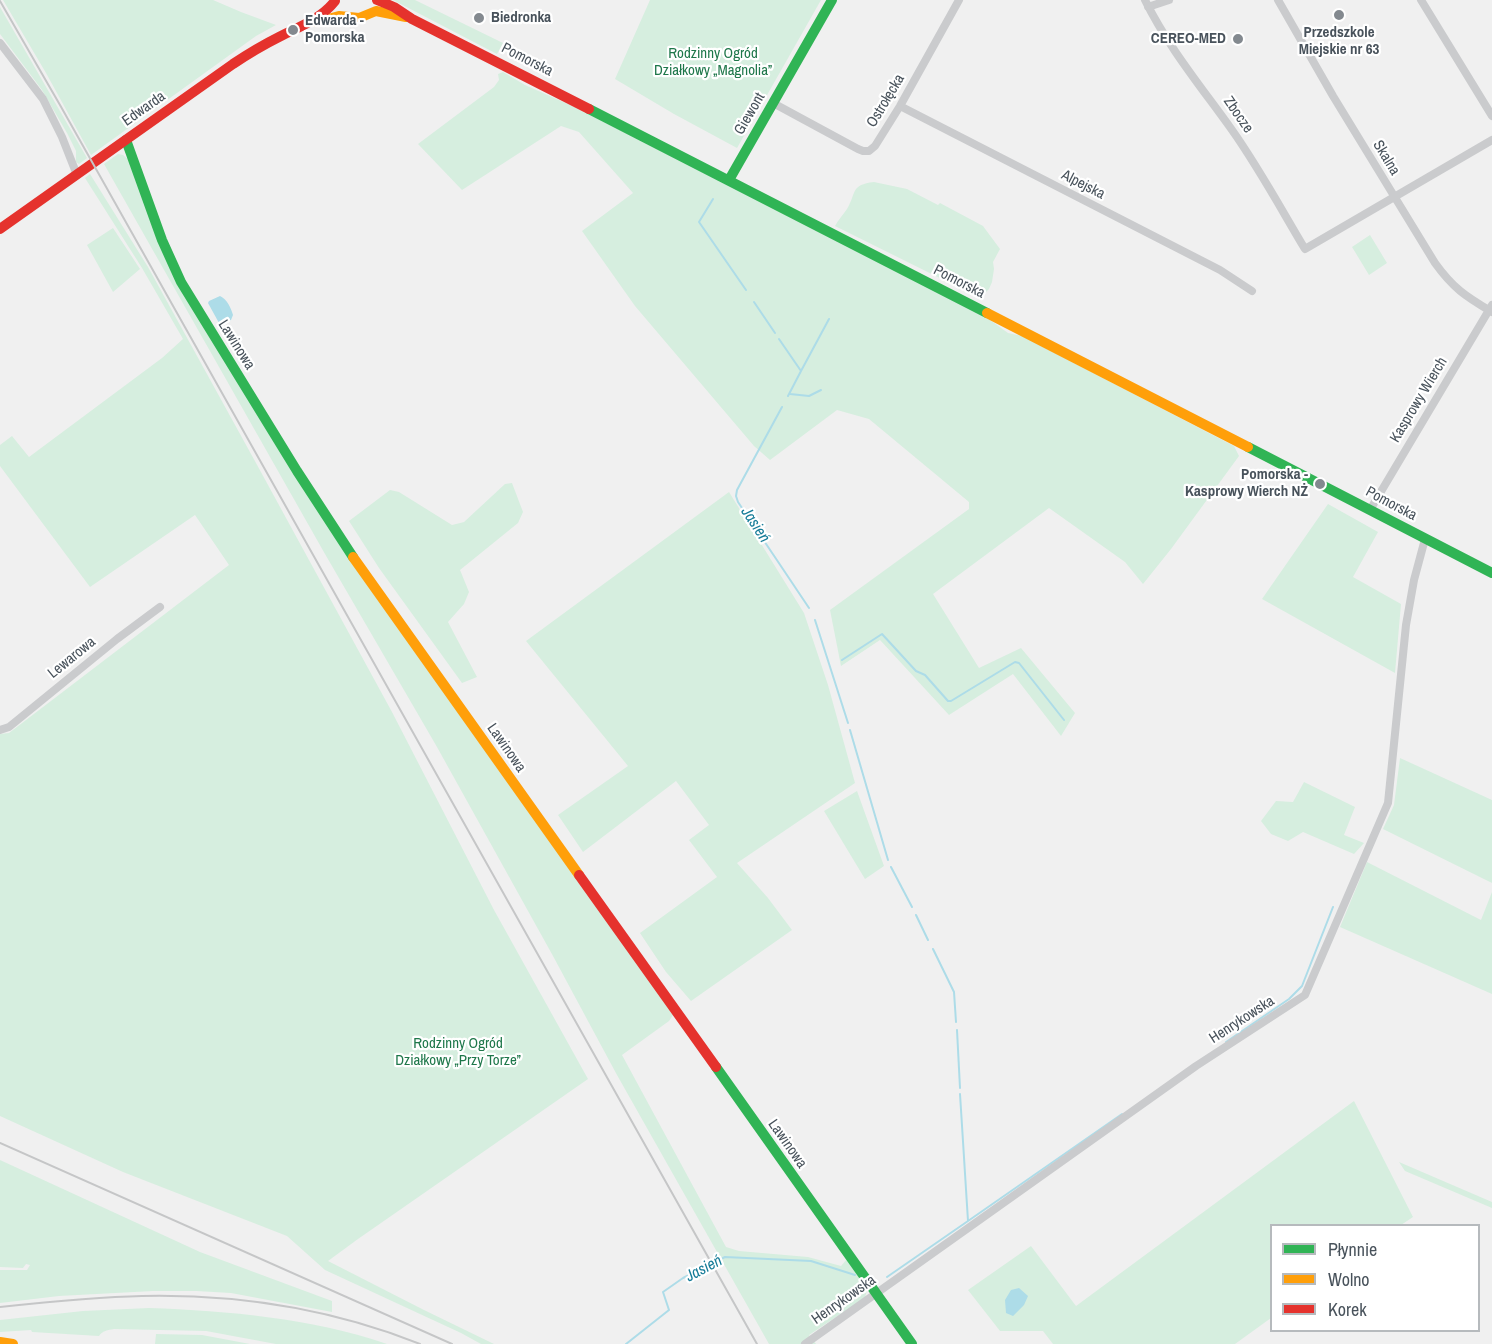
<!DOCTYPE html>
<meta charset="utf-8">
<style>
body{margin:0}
#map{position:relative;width:1492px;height:1344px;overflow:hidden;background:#f0f0f0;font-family:"Archivo Narrow",sans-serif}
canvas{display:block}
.legend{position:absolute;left:1270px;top:1224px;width:210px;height:108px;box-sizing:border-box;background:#fff;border:2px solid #b6babd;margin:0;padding:8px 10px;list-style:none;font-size:18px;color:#48525b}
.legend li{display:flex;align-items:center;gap:12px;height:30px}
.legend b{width:30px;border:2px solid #b6babd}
</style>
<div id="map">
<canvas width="1492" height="1344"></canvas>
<ul class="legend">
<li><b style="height:8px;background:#30b455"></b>Płynnie</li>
<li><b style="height:8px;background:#ff9f0a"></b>Wolno</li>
<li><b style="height:8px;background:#e5322d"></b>Korek</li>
</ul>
</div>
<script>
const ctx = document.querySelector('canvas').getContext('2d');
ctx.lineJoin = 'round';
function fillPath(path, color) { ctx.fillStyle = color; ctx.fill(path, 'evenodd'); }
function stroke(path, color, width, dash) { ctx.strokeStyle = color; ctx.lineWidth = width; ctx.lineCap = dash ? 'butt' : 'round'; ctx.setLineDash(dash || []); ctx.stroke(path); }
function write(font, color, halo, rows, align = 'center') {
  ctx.font = font + ' "Archivo Narrow",sans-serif'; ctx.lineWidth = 4.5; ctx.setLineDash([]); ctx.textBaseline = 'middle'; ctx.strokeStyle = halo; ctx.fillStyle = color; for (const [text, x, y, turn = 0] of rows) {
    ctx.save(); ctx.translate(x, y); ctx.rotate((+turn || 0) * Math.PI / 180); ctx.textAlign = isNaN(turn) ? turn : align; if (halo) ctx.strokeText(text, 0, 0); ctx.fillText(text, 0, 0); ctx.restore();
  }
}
fillPath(new Path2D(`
 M 3,0 L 213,0 L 241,12 L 276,25 L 256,36 L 91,155 L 46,73 Z
 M 393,0 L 415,0 L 503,43 L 497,54 Z
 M 650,0 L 821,0 L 737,148 L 674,114 L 615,79 Z
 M 0,7 L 87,158 L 79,164 L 76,162 L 76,151 L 67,133 L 42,90 L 0,34 Z
 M 503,72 L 525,85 L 570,105 L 979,312 L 1008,333 L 1022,336 L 1234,446 L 1239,456 L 1171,549 L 1143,584 L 1125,562 L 1049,508 L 933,594 L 979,668 L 1021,648 L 1075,713 L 1061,736 L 1013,674 L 949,715 L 880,640 L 841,666 L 830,610 L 969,509 L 969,502 L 869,419 L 837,410 L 770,460 L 754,446 L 635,306 L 582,231 L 633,193 L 579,132 L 561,126 L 462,190 L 418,144 L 494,87 L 499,80 L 498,74 Z
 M 118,154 L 123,155 L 128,159 L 152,224 L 255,409 L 673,1015 L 669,1021 L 622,1055 L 726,1247 L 739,1251 L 808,1257 L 841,1266 L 847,1259 L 866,1286 L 867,1290 L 865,1298 L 809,1335 L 816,1344 L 769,1344 L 617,1075 L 553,956 L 437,747 L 325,554 L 104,164 Z
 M 90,174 L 148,267 L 256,463 L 392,712 L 494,910 L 588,1079 L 358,1239 L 328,1261 L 424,1310 L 494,1344 L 481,1344 L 461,1333 L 325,1270 L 287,1236 L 123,1172 L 0,1116 L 0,734 L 9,733 L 229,565 L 195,515 L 90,587 L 0,466 L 0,445 L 12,436 L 29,457 L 162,358 L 183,339 L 142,268 L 85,178 Z
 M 874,182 L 907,189 L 938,205 L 940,203 L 983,226 L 1000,249 L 993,262 L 994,269 L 992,282 L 989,289 L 980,298 L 835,226 C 838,220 843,215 847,209 C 857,192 850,185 874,182 Z
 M 113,228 L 140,269 L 113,292 L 87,245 Z
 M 1370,235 L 1387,263 L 1369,275 L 1352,247 Z
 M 512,483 L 523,512 L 518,523 L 460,570 L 469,592 L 464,604 L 448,622 L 477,677 L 462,683 L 379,568 L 349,521 L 390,490 L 399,492 L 452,525 L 464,522 L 505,484 Z
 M 729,492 L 804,613 L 828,685 L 855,783 L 737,863 L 768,898 L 792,930 L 691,1001 L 666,972 L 640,933 L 717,877 L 689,840 L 709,825 L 676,781 L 583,852 L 558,815 L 628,766 L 526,641 Z
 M 1328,504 L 1378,532 L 1353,577 L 1401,604 L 1395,673 L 1262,599 Z
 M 1400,758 L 1492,800 L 1492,883 L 1383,829 L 1394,805 Z
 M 1304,782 L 1355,807 L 1344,835 L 1364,843 L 1354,854 L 1303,832 L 1288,841 L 1271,834 L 1261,821 L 1276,801 L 1293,802 Z
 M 857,791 L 884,866 L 865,879 L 824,811 Z
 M 1367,862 L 1481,920 L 1492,892 L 1492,994 L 1340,927 Z
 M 1354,1101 L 1413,1217 L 1401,1225 L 1272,1226 L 1271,1318 L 1235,1344 L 1053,1344 L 1043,1331 L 1000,1331 L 968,1290 L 1031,1246 L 1076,1306 Z
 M 0,1160 L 200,1252 L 332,1301 L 332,1312 L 231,1293 L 196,1291 L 153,1291 L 59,1296 L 0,1303 L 0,1270 L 27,1270 L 30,1265 L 26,1264 L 23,1268 L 0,1267 Z
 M 1399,1162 L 1492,1202 L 1492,1208 L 1405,1171 Z
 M 149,1308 C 229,1311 311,1318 387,1344 L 276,1344 L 206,1331 L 114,1329 C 108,1330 102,1331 99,1336 L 32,1332 L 31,1330 L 0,1332 L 0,1320 L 83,1311 Z
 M 156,1334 L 202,1335 L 250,1344 L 155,1344 Z`), '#d6eedf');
fillPath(new Path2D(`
 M 220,296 C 227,299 231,308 233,315 L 231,320 L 223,324 L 219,323 L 208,303 L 209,301 Z
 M 1019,1288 L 1028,1296 L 1024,1305 L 1013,1316 L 1006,1313 L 1005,1300 L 1011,1290 Z`), '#addce8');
stroke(new Path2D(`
 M 713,199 L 699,222 L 746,290
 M 754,302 L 775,333
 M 779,339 L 801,371 L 788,396
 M 801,371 L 829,319
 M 790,394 L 809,396 L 821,390
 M 782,407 L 737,490 L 736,496 L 738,502 L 809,608
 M 815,620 L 848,723
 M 842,660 L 882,634 L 916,671 L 925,675 L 948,701 L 951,701 L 1015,662 L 1019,663 L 1064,720
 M 850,730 L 888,860
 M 891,867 L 912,907
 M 916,915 L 928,940
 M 933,949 L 954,992 L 956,1022
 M 957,1030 L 960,1088
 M 1226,1042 L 1289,999 L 1302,986 L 1333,907
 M 968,1221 L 1122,1114
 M 887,1277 L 968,1221 L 960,1094
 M 626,1344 L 669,1310 L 663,1292 L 683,1278 L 725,1257 L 811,1261 L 855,1275`), '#addce8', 2);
stroke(new Path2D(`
 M 1145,0 C 1168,47 1202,88 1232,130 C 1259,168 1281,209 1305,249 L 1492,140
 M 1278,0 L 1333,96 L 1435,263 C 1453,288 1465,296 1492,312
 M 1421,0 L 1492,116
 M 1148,7 L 1169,0
 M 0,43 L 43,99 L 62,137 L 77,175
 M 773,103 L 858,149 L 863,151 L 869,151 L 875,146 L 900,106 L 959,0
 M 900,106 L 1220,270 L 1252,291
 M 1370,510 L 1492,305
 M 0,730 L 9,727 L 117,639 L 160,607
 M 805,1344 L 1196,1066 L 1305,995 L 1388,803 L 1406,625 L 1414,580 L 1425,539`), '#cacbcd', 8);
stroke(new Path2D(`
 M 589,109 L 987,313
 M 126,140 L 162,240 L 181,282 L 297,471 L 353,557
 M 729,180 L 832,0
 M 1248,447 L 1492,573
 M 716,1067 L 912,1344`), '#30b455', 10);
stroke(new Path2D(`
 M 311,22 L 321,21 L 339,16 L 359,18 L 376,11 L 406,17
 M 987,313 L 1248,447
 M 353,557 L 579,875
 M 0,1342 L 13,1344`), '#ff9f0a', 10);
stroke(new Path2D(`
 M 377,0 L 394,7 L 412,19 L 589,109
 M 0,229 L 233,64 C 248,54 263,45 279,37 C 299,27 321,19 335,1
 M 579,875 L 716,1067`), '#e5322d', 10);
stroke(new Path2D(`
 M 0,1 L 60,105 L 757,1344
 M 0,1143 L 452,1344
 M 0,1307 C 47,1302 94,1297 142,1296 C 236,1294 332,1309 420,1344`), '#c5c6c7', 2);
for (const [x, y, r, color] of [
 [1339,15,6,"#83898f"],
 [479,18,6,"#83898f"],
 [293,30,6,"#83898f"],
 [1238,39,6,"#83898f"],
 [1320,484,6,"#83898f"]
]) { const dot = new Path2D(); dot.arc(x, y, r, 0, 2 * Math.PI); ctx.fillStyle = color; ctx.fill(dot); stroke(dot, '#fff', 2); }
write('bold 15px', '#48525b', '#fff', [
 ["Biedronka",491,18],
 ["Edwarda -",305,21],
 ["Pomorska",305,38],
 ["Przedszkole",1339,33,"center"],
 ["Miejskie nr 63",1339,50,"center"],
 ["CEREO-MED",1226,39,"right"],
 ["Pomorska -",1308,475,"right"],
 ["Kasprowy Wierch NŻ",1308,492,"right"]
], 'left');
write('15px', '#1e774a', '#fff', [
 ["Rodzinny Ogród",713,54],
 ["Działkowy „Magnolia”",713,71],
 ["Rodzinny Ogród",458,1044],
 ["Działkowy „Przy Torze”",458,1061]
]);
write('15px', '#48525b', '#fff', [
 ["Pomorska",527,60,27],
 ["Ostrołęcka",886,101,-59],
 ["Edwarda",144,109,-35],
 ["Giewont",750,114,-60],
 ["Zbocze",1238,115,55],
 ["Skalna",1386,158,59],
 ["Alpejska",1083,185,27],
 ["Pomorska",959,282,27],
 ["Lawinowa",236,345,58],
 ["Kasprowy Wierch",1419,400,-59],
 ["Pomorska",1391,504,28],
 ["Lewarowa",72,658,-39],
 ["Lawinowa",506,748,55],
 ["Henrykowska",1242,1020,-33],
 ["Lawinowa",787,1144,55],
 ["Henrykowska",844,1300,-35]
]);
write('italic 16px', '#167c98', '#fff', [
 ["Jasień",755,525,57],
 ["Jasień",704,1269,-28]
]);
</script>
